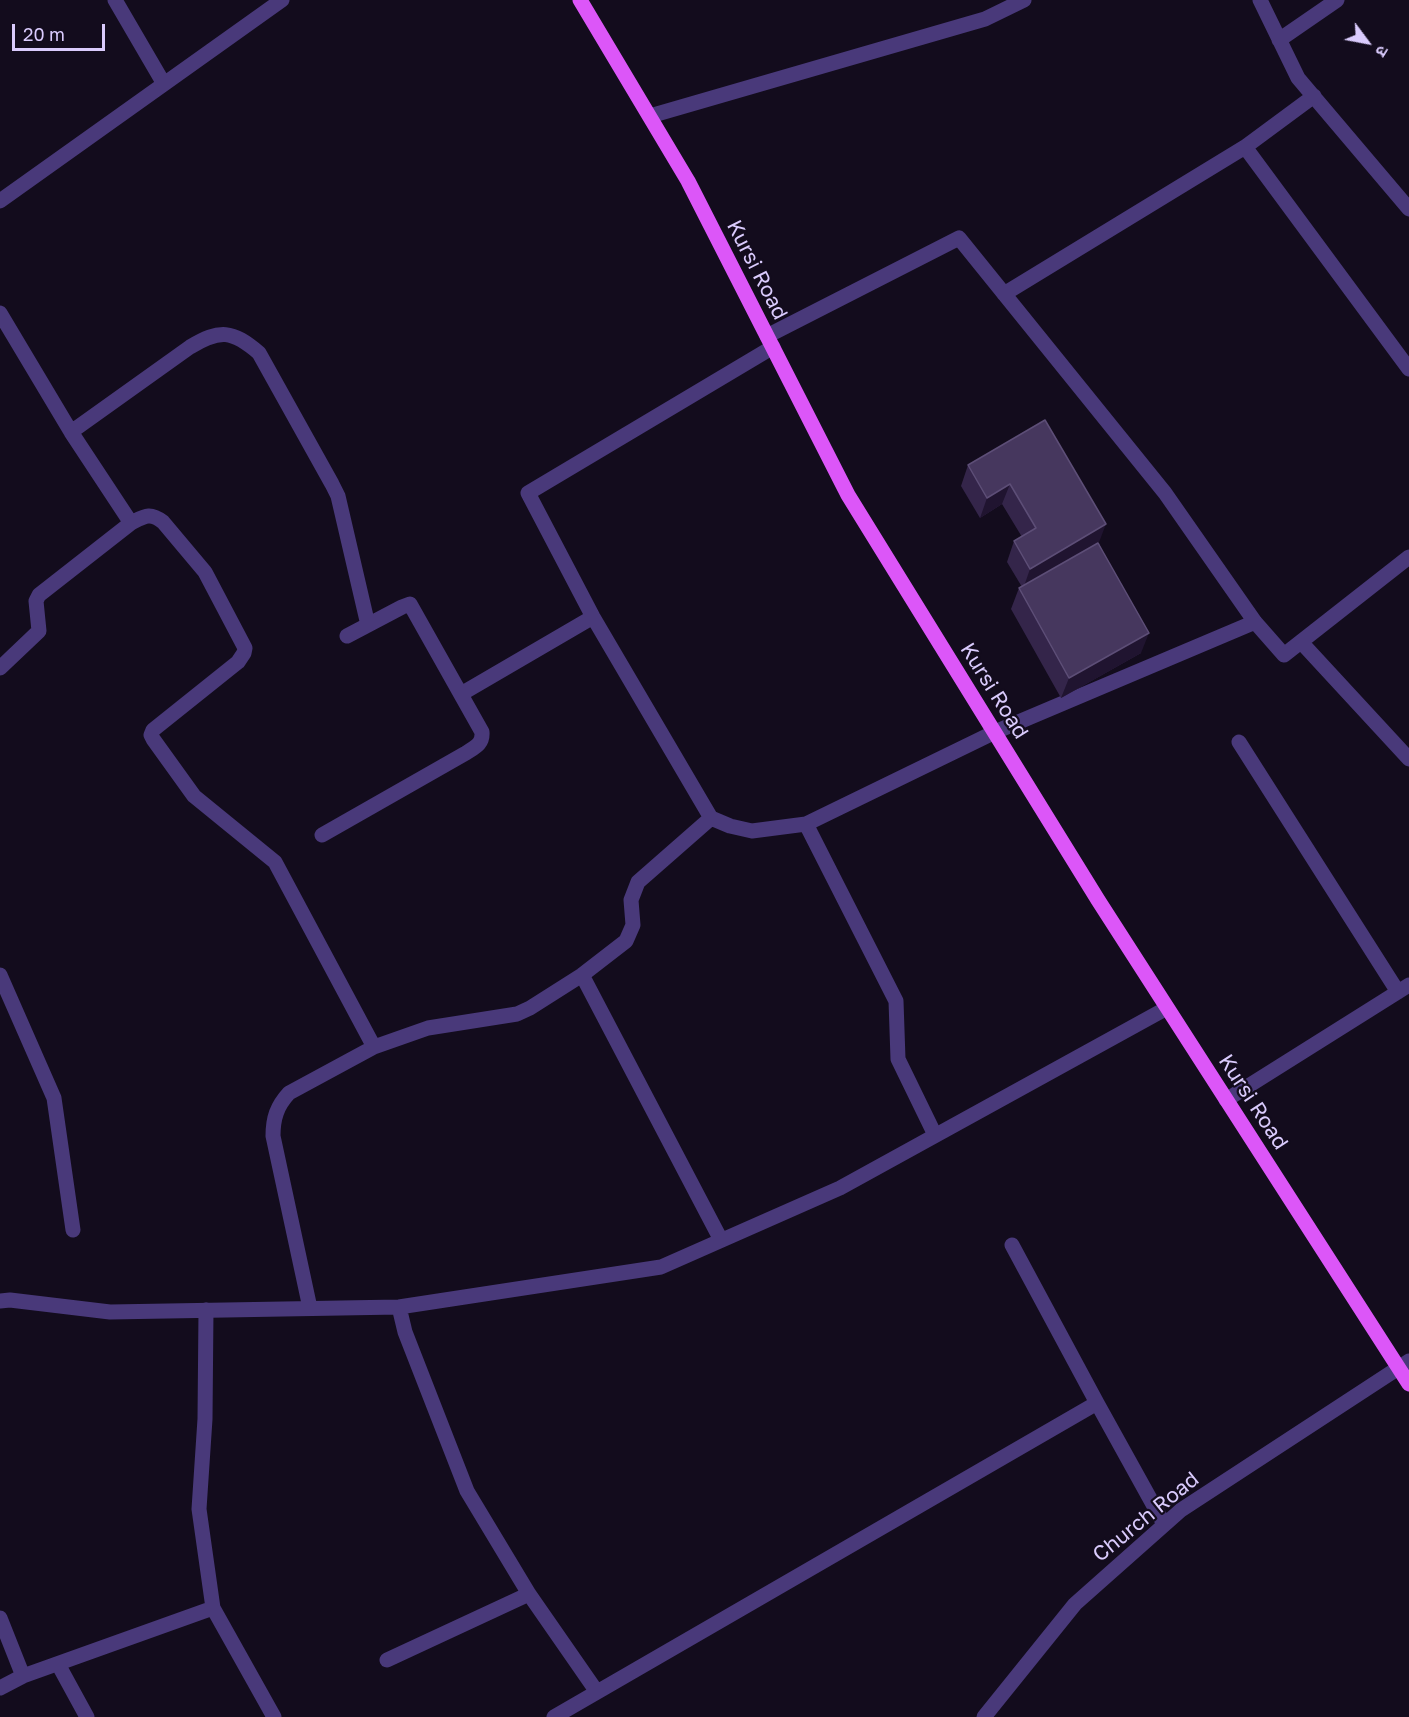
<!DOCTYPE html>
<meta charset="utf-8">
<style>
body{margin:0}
#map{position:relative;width:1409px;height:1717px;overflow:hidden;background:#130c1d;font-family:"Golos Text","Noto Sans Devanagari",sans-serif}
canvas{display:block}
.north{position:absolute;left:1337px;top:12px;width:60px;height:60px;-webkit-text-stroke:4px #130c1d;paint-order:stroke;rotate:122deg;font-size:16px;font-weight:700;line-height:24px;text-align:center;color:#dacbfd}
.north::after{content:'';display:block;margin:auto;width:21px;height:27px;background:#dacbfd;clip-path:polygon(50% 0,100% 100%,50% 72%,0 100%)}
.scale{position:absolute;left:12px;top:24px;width:93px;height:27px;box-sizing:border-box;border:3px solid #dacbfd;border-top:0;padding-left:8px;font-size:18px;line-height:21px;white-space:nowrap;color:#dacbfd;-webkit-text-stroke:4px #130c1d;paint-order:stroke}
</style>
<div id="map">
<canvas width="1409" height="1717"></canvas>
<div class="north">उ</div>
<div class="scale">20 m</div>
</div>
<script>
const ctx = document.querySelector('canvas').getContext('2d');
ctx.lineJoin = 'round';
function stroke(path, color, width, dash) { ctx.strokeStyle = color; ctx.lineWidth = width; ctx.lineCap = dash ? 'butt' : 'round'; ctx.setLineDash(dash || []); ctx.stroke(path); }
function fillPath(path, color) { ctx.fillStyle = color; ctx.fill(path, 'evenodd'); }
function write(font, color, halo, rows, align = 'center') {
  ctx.font = font + ' "Golos Text",sans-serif'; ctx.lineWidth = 4.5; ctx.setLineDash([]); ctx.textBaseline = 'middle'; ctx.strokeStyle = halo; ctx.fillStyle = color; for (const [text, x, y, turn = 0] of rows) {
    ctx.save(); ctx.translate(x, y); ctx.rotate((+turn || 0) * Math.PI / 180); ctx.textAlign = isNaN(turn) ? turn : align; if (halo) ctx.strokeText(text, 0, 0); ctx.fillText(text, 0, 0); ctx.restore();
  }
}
stroke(new Path2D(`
 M 115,0 L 164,84
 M 1260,0 L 1298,78 L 1409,209
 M 1279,40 L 1337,0
 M 650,116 L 985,19 L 1024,0
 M 1245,147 L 1409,369
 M 0,201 L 282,0
 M 1004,294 L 1245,147 L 1314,96
 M 0,313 L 71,432 L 131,523
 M 767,336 L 959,238 L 1165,493 L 1255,622 L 1284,655 L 1409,557
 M 773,347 L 528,493 L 593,617 L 711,818 L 730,826 L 752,831 L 806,824 L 995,732 L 1255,622
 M 71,432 L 190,347 C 220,329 232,330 259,353 L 332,484 L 338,496 L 368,625
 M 1301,642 L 1409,759
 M 0,668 L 39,631 L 36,601 L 39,595 L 131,523 C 145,516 150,512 163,522 L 205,572 L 245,648 L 244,653 L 238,662 L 153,730 L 151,735 L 153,739 L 194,796 L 275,862 L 374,1047
 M 461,694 L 593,617
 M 1239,742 L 1398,992
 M 806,824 L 896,1001 L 898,1059 L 935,1135
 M 322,835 L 466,753 C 475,747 483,744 482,732 L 410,604 L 402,607 L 347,636
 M 0,975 L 54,1098 L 73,1230
 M 582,975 L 721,1240
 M 1226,1100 L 1409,985
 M 1012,1245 L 1097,1403 L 1164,1524
 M 0,1301 L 10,1300 L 110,1312 L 399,1307 L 661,1267 L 840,1188 L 1167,1008
 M 399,1307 L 405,1332 L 467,1491 L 529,1594 L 597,1692
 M 310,1308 L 273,1136 C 273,1118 277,1106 289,1093 L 374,1047 L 428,1028 L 517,1014 L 530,1008 L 582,975 L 626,941 L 633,925 L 631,900 L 638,882 L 711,818
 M 206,1310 L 205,1419 L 199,1509 L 213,1608 L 274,1717
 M 0,1618 L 23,1676
 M 387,1660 L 529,1594
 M 58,1664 L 87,1717
 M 0,1688 L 23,1676 L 213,1608
 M 554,1717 L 1097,1403
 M 984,1717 L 1075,1604 L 1181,1510 L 1409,1361`), '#49397a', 15);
stroke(new Path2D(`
 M 580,0 L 688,181 L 848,495 L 1098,900 L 1409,1384`), '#dc56f8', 15);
fillPath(new Path2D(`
 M 1045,420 L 1099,543 L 1141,653 L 1061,698 L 1011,609 L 1019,588 L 1022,587 L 1007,562 L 1014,541 L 1022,537 L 1002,504 L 980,518 L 961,486 L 968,465 Z`), '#34254a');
fillPath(new Path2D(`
 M 1010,484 L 1002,504 L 980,518 L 987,498 Z
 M 1106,524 L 1098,545 L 1023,589 L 1030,569 Z
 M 1149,633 L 1141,653 L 1061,698 L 1069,678 Z`), '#201430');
const building = new Path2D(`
 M 1045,420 L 1106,524 L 1030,569 L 1014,541 L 1036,528 L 1010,484 L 987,498 L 968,465 Z
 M 1098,543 L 1149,633 L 1069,678 L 1019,588 Z`);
fillPath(building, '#46375e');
stroke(building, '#5d4e77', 1.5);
write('21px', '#dacbfd', '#130c1d', [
 ["Kursi Road",757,270,63],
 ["Kursi Road",994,691,58],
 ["Kursi Road",1253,1102,57],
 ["Church Road",1146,1517,-39]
]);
</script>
